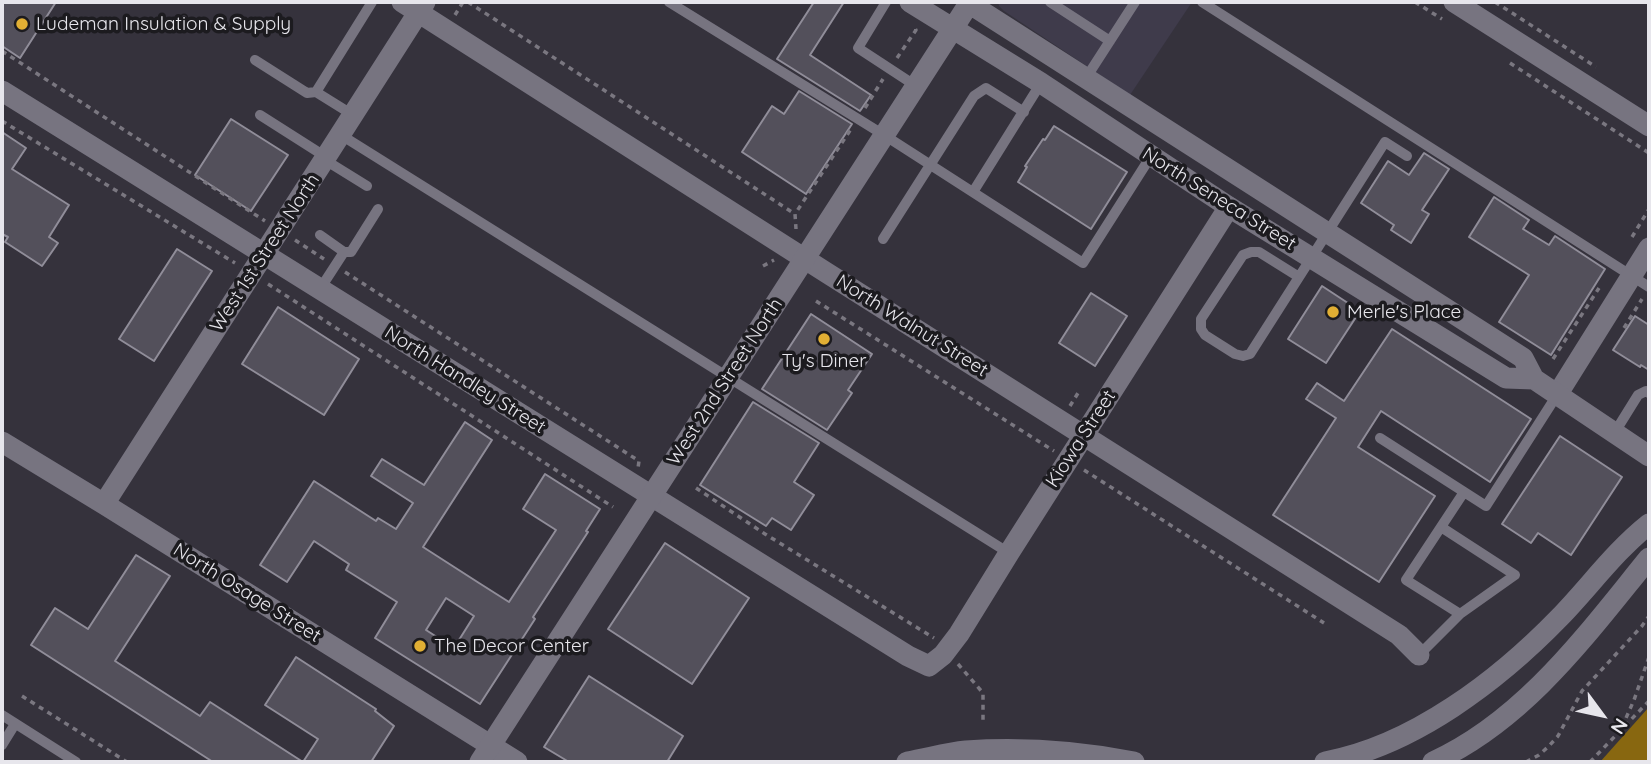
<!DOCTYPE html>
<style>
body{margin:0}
#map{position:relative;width:1651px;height:764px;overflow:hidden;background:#35323c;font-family:Quicksand,sans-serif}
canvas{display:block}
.frame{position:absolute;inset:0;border:4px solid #e7e6ec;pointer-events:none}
.north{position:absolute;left:1567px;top:680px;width:70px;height:70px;-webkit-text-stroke:5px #1c1b1f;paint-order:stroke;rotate:123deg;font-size:19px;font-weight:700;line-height:28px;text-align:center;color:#e7e6ec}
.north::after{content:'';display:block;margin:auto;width:24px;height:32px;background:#e7e6ec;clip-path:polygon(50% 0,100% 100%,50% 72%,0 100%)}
</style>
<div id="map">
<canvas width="1651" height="764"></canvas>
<div class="frame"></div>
<div class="north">N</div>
</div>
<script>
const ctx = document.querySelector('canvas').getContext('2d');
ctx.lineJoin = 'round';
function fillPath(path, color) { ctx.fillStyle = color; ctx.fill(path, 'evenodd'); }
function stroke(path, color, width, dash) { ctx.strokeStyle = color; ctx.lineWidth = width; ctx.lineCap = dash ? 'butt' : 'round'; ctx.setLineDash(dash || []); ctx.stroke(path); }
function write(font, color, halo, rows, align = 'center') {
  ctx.font = font + ' Quicksand,sans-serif'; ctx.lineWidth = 7; ctx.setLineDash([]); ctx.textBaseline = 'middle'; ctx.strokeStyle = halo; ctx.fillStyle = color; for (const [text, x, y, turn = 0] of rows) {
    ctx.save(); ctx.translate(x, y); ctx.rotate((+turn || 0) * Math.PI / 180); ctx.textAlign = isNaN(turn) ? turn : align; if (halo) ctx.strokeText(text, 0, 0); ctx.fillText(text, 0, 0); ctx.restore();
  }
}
fillPath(new Path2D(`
 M 998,2 L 1192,2 L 1130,95 L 1004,11 L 999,6 Z`), '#3f3b4b');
fillPath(new Path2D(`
 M 1649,707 L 1649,762 L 1600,762 Z`), '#886710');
const building = new Path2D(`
 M 2,2 L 56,2 L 20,58 L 2,46 Z
 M 814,2 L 844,2 L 810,55 L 871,95 L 860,111 L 777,59 Z
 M 799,91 L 852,124 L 806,194 L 742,152 L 772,106 L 784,114 Z
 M 231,119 L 288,155 L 251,211 L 195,175 Z
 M 1054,126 L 1127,172 L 1091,229 L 1018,182 L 1027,167 L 1025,166 L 1043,139 L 1045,140 Z
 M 2,132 L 26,148 L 12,169 L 69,205 L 49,237 L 58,243 L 42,266 L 5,242 L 8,237 L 2,234 Z
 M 1424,153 L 1449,169 L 1422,210 L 1429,214 L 1411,243 L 1391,230 L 1394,225 L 1361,203 L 1388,161 L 1409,175 Z
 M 1494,197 L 1529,220 L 1523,229 L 1549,245 L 1555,236 L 1605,269 L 1551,355 L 1499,322 L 1529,275 L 1469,237 Z
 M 177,249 L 212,271 L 154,361 L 119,339 Z
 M 1322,286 L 1360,311 L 1326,363 L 1288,339 Z
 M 1091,293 L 1127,316 L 1095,366 L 1059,343 Z
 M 278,307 L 359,359 L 324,415 L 242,364 Z
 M 811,314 L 872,354 L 848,390 L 852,393 L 827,430 L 762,389 Z
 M 1635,316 L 1649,325 L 1649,370 L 1641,365 L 1640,367 L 1613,350 Z
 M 1392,329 L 1531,419 L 1490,482 L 1381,411 L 1358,447 L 1435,496 L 1379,582 L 1273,515 L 1336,418 L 1306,399 L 1317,383 L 1344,401 Z
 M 753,402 L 819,443 L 794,482 L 814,495 L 791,530 L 772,518 L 766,526 L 700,485 Z
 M 465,422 L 492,440 L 423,547 L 479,583 L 509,602 L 556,530 L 523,509 L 545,474 L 600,509 L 586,531 L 588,532 L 533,617 L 535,619 L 480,704 L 375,638 L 397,602 L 346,570 L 349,564 L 314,541 L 287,582 L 260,565 L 314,481 L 376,521 L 378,518 L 396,529 L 413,503 L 371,476 L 382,459 L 424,485 ZM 446,598 L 474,616 L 454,648 L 426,630 Z
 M 1560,436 L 1622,477 L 1571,555 L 1538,533 L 1531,543 L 1502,524 Z
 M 665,543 L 749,598 L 692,684 L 608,629 Z
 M 136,555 L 170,576 L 115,661 L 200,716 L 210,702 L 303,762 L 318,739 L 265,705 L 296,657 L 376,709 L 375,711 L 394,726 L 371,762 L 213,762 L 31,645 L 55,608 L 88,629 Z
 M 589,676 L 683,736 L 667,762 L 569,762 L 544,747 Z`);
fillPath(building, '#53505b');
stroke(building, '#908d99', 2);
stroke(new Path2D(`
 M 468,2 L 795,214
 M 1415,2 L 1442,19
 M 1495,2 L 1596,67
 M 455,15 L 463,2
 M 2,51 L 265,221
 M 897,58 L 916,30 L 914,26
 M 1510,63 L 1649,153
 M 865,108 L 883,79
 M 2,121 L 235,263
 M 796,229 L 795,214 L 851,129
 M 1632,237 L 1649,209
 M 295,240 L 324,259
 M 763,266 L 774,260
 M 345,272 L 639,461 L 638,468
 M 268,284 L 613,507
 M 816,301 L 1054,451
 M 1624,328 L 1642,299
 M 1553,359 L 1599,288
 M 1070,406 L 1078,393
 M 1084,470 L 1324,623
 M 696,488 L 765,534 L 934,638
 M 958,664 L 983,693 L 983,723
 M 22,696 L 127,762
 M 1622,727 L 1634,700 L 1649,657
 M 1526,762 L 1539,755 L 1549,746 L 1558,736 L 1582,691 L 1642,626 L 1649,616
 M 1590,762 L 1649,701`), '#7a7780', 3.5, [5, 5]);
stroke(new Path2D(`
 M 669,2 L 884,135 L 1083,263 L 1151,156
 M 886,2 L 858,48 L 916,86
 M 1050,2 L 1110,41
 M 1202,2 L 1649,287
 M 255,60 L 307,93 L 316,92 L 372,2
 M 1086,78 L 1135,2
 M 316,92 L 353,115
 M 260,115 L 326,157
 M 341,135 L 1009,553
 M 325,160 L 367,186
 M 973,192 L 1041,83
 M 320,235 L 344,252 L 351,252 L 378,209
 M 883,239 L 974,96 L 986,88 L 1024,112
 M 1299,277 L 1259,252 L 1251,252 L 1243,255 L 1201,319 L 1201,329 L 1205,335 L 1235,354 L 1243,356 L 1250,354 L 1385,142 L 1407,156
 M 320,289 L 344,252
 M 1615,432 L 1638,395 L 1646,391 L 1649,393
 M 1380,438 L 1486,506 L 1557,395
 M 1441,527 L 1515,575 L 1460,614 L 1406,580 L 1464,492
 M 1419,655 L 1460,614
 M 2,715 L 76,762
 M 2,745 L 15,724`), '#777480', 10);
stroke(new Path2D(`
 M 402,2 L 827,273 L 1399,635 L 1419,655
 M 1454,2 L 1649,126
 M 2,91 C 305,278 605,470 908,656 L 929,666 L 943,655 L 959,634 L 1009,553 L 1229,207
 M 1557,395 L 1649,248
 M 2,442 L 104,504 L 517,762
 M 104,504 L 425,2`), '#777480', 21);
stroke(new Path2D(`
 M 910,2 L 1041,83 L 1229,207 L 1506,378 L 1534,379
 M 967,2 L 1523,358 L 1534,379 L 1649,456
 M 480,762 L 970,2
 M 907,762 C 926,759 946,753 966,751 C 1024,747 1077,751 1134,762
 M 1325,762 C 1413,746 1499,680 1560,617 C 1590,586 1615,551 1649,524
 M 1433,762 C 1525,720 1587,634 1649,558`), '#777480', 21);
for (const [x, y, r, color] of [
 [22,24,7,"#e1af34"],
 [1333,312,7,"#e1af34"],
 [824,339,7,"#e1af34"],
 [420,646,7,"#e1af34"]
]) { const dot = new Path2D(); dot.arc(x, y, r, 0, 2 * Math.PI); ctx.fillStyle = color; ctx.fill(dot); stroke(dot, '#1c1b1f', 2.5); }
write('19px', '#e7e6ec', '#1c1b1f', [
 ["Ludeman Insulation & Supply",36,24],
 ["Merle's Place",1347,312],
 ["Ty's Diner",824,361,"center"],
 ["The Decor Center",434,646]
], 'left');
write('19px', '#e7e6ec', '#1c1b1f', [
 ["North Seneca Street",1219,199,32],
 ["West 1st Street North",265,253,-57],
 ["North Walnut Street",912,326,32],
 ["North Handley Street",465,380,32],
 ["West 2nd Street North",725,382,-57],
 ["Kiowa Street",1081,439,-57],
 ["North Osage Street",247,593,32]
]);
</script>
